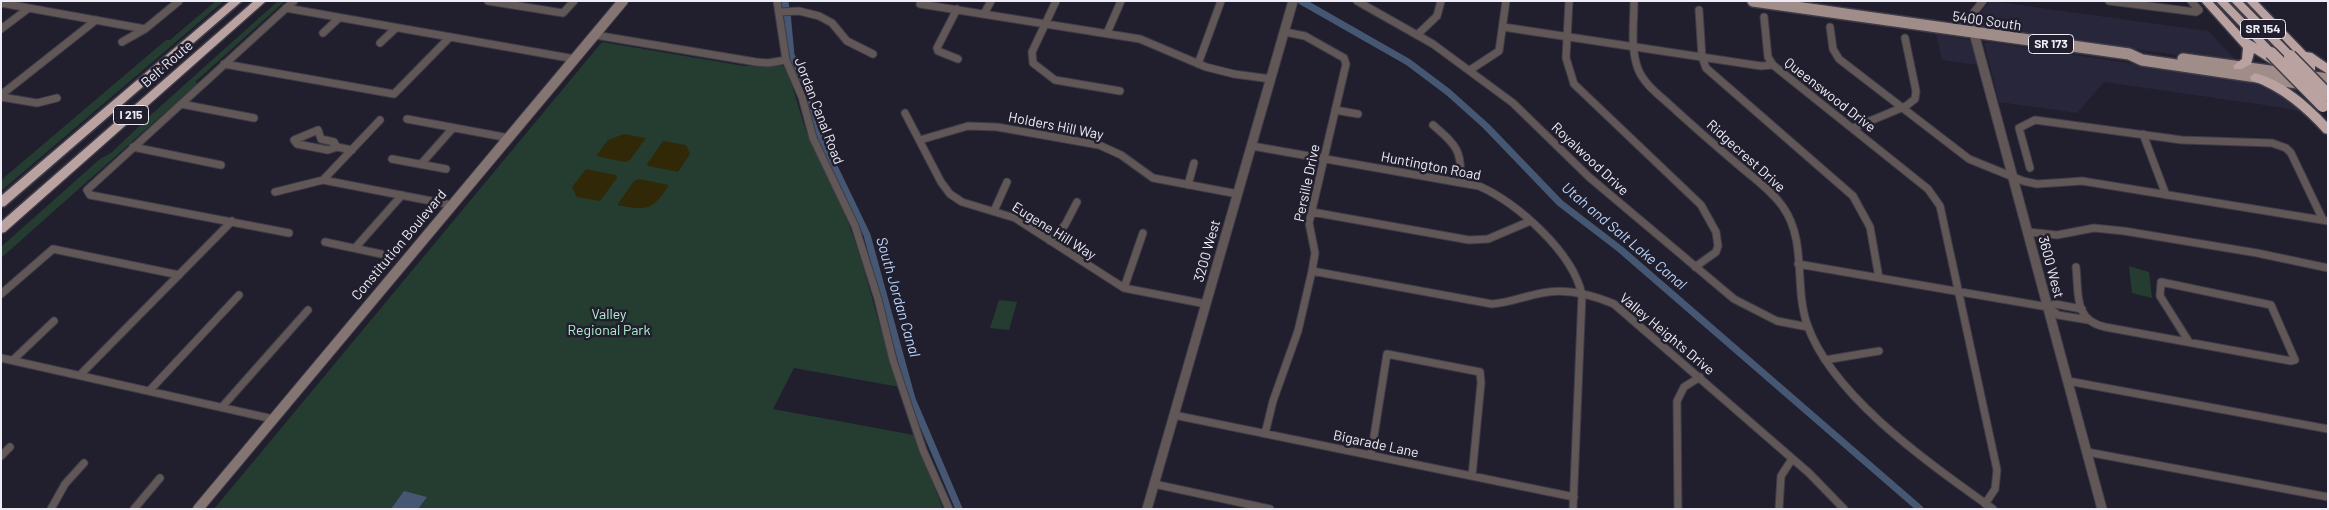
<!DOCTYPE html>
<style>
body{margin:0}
#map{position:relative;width:2329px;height:510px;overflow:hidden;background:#211f2d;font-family:Barlow,sans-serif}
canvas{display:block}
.frame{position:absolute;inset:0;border:2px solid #eeedf7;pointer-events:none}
</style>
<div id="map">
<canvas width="2329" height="510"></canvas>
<div class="frame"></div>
</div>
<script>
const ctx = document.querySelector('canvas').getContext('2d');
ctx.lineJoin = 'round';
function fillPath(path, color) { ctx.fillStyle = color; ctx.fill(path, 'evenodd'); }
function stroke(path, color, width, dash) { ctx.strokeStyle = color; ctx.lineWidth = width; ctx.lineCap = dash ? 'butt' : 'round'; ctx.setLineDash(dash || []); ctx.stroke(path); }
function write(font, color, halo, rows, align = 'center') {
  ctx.font = font + ' Barlow,sans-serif'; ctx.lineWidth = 5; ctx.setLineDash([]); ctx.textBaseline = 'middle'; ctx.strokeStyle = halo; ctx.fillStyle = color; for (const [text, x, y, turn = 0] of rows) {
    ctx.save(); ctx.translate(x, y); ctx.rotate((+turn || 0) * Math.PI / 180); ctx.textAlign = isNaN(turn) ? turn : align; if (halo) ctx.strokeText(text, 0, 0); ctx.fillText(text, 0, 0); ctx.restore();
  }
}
fillPath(new Path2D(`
 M 1990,1 L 2208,31 L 2237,61 L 2191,57 L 1984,28 L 1980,26 L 1978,20 L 1981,12 Z
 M 1936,34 L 1970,40 L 1978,65 L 1942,60 Z
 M 1988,42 L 2264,83 L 2291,101 L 2302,112 L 2285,108 L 2104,82 L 2077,113 L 1999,102 L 1984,43 Z`), '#28263a');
fillPath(new Path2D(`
 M 216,1 L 224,1 L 1,191 L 1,181 L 6,176 L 166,40 L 170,40 Z
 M 278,1 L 285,1 L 195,82 L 198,83 L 1,258 L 1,247 L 100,159 L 111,153 L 153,113 Z
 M 602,42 L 744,66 L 778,65 L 786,67 C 795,91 800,117 810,140 C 823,170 840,199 851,230 C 870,282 880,336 900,387 L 794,368 L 773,409 L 914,435 L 943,509 L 214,509 Z
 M 2129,266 L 2149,272 L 2152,298 L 2132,293 Z
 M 999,300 L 1017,302 L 1009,330 L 990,328 Z`), '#253d31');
fillPath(new Path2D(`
 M 624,134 L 646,138 L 630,160 L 625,162 L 596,156 L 608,140 Z
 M 663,141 L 686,145 L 690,154 L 678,172 L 648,166 L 647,164 Z
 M 586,169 L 616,175 L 617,178 L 600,201 L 577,197 L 572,187 Z
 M 639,179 L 669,185 C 652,211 647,211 617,205 L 634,181 Z`), '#302806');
fillPath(new Path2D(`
 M 404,491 L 427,497 L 418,509 L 391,509 Z`), '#455772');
stroke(new Path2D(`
 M 785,1 L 786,10
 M 1301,1 L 1408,62 L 1448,92 L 1486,126 L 1560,203 L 1620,249 L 1920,509
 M 787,12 L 791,55 L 807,88
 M 810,93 L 816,129 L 867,235 L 912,399 L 959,509`), '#455772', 7);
const minor = new Path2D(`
 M 488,1 L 563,13 L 574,1
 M 777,1 L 786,60 L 802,97 L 813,138 L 855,226 L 878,299 L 893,360 L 923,450 L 949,509
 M 922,1 L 920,4 L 1140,39 L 1206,67 L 1234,74 L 1271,79
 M 1056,1 L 1032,52 L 1033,63 L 1055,80 L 1120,91
 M 1357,1 L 1433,44 L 1513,103 L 1589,177 L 1734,299 L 1777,321 L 1808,327
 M 1569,1 L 1566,58 L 1574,84 L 1701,205 L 1716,232 L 1718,246 L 1716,252 L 1695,267
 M 1634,1 C 1634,23 1630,47 1638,69 C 1644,84 1659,95 1670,105 C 1694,127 1717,147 1742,168 C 1756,180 1772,191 1783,207 C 1807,241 1794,286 1807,324 C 1832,397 1932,465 1993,509
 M 2109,1 L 2196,12 L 2199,10 L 2191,1
 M 1,3 L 145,29
 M 286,8 L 575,59
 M 957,9 L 937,48 L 938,51 L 958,59
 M 1699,10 L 1702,57 L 1706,68 L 1853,196 L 1870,227 L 1879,278
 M 779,12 L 799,11 L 819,16 L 832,23 L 847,41 L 873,54
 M 984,14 L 991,1
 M 1764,17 L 1768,57 L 1773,65 L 1928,189 L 1940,206 L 1997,470 L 1995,489 L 1985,504
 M 1503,27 L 1761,66 L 1773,65
 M 1830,27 L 1833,49 L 1839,59 L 1969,159 L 2023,181 L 2037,184 L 2082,181 L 2328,221
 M 1,29 L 29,8
 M 323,33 L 339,18
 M 1107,33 L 1121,1
 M 1974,33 L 1971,16 L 1983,1
 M 595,35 L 756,62 L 768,63 L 786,60
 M 1417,35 L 1437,16 L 1441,1
 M 122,42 L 145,29 L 179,1
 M 380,43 L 396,28
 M 224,64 L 394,94 L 450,37
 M 1198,64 L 1221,1
 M 1470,70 L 1499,51 L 1506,1
 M 1,95 L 96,20
 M 1,97 L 37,103 L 57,98
 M 181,104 L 254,118
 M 1335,110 L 1358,114
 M 905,113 L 941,182 L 950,194 L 962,202 L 1015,218 L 1124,288 L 1206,304
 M 407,119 L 509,138
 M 1433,125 C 1456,145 1463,151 1460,182
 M 1853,128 L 1906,106 L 1915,99 L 1916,91 L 1905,38
 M 318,130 L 321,139 L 334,142 L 337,147 L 328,150 L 297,144 L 294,140 Z
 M 2143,134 L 2166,195
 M 920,140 L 968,126 L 997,127 L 1099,145 L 1121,155 L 1153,178 L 1238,194
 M 1252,146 L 1479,186 C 1517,203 1573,252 1582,295 L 1573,509
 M 133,147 L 221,165
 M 337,147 L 352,150
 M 392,159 L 446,169
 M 421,164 L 453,128
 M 2030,168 L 2019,128 L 2035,120 L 2182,140 L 2272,143 L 2286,148 L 2291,153 L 2323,220
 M 323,180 L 380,120
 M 1188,185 L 1194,163
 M 275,192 L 323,180 L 452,205
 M 994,211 L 1007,182
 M 1312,212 L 1469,240 L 1488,239 L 1528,222
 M 2028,232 L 2057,235 L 2094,228 L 2124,231 L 2257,253 L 2328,268
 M 289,233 L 90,195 L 87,190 L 294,1
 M 1050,241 L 1065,225 L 1077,202
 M 325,242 L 381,254
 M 355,248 L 402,195
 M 1798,264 L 2048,307 L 2058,315 L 2088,320
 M 2076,267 C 2079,293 2073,320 2105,327 L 2291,361 L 2295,360 L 2271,305 L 2161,282 L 2160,296 L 2189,342
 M 1312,271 L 1492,304 C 1509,303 1525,296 1542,293 C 1566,288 1592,295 1614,304 L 1809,473 L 1844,509
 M 1124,288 L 1143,233
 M 1,294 L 53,249 L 179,275
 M 2048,307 L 2055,304 L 2082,309
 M 1,358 L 273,419
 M 13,360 L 54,321
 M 1825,360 L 1879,351
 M 81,374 L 232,221
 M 2068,381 L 2328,429
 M 150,390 L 239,295
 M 222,407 L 308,310
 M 1174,415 L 1574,497
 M 1265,434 L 1273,401 L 1298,331 L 1312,271 L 1315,253 L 1309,223 L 1346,64 L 1344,58 L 1305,36 L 1285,32
 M 2087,452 L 2328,497
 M 1371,455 L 1387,354 L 1480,372 L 1481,383 L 1472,476
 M 1,456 L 10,447
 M 1154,484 L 1270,509
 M 51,509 L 65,484 L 84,463
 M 134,509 L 160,478
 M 1678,509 L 1677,401 L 1684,387 L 1700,377
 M 1779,509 L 1781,476 L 1792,459`);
const tertiary = new Path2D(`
 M 1974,33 L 2102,509
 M 1147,509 L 1293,1`);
const secondary = new Path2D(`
 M 198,509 L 623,1`);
const primary = new Path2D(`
 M 1753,1 L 2129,54 L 2142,60 L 2304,84
 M 2183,59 L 2328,79`);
const motorway = new Path2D(`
 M 230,1 L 242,1 L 5,206 L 1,207 L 1,196 Z
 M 254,1 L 266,1 L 5,232 L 1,233 L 1,222 Z
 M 2201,1 L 2212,1 L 2245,37 L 2257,44 L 2216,1 L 2227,1 L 2275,51 L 2276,53 L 2274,56 L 2285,64 L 2284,67 L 2276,67 L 2254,53 L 2251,64 L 2242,69 L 2234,69 L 2233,66 L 2242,59 L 2243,48 Z
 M 2231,1 L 2242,1 L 2294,54 L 2295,56 L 2294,58 L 2286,58 Z
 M 2246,1 L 2257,1 L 2306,52 L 2312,53 L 2328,64 L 2328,74 L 2315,66 L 2315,72 L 2306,83 L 2298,83 L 2296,80 L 2305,71 L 2305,63 Z
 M 2255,73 C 2284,81 2307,101 2328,123 L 2328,134 L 2324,133 C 2303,110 2281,91 2251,80 L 2250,77 Z`);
stroke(minor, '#3e3c49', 9);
stroke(tertiary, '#3e3c49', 11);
stroke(secondary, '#3e3c49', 12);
stroke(primary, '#3e3c49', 14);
stroke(motorway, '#3e3c49', 3);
stroke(minor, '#605756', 7);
stroke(tertiary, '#605756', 9);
stroke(secondary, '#847573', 10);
stroke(primary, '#a08d8a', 11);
fillPath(motorway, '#b9a29f');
const motorwayBridge = new Path2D(`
 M 2271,53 L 2323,106
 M 2290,56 L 2328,95`);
stroke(motorwayBridge, '#3e3c49', 15, []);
stroke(motorwayBridge, '#b9a29f', 12);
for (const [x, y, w] of [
 [2263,29,45],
 [2051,44,45],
 [131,115,35]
]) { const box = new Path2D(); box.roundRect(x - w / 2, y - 9.5, w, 19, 4); ctx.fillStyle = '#211f2d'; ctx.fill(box); stroke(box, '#eeedf7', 1); }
write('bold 12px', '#eeedf7', null, [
 ["SR 154",2263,29],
 ["SR 173",2051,44],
 ["I 215",131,115]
]);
write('14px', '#eeedf7', '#211f2d', [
 ["5400 South",1987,21,8],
 ["Belt Route",167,64,-41],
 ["Queenswood Drive",1830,95,38],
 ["Jordan Canal Road",819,111,69],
 ["Holders Hill Way",1056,126,11],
 ["Ridgecrest Drive",1746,156,42],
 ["Royalwood Drive",1590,159,43],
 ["Huntington Road",1431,166,11],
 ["Persille Drive",1307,183,-78],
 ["Eugene Hill Way",1054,231,32],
 ["Constitution Boulevard",399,245,-50],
 ["3200 West",1207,251,-74],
 ["3600 West",2051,267,75],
 ["Valley Heights Drive",1667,334,40],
 ["Bigarade Lane",1376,444,12]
]);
write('14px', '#b1f1cf', '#211f2d', [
 ["Valley",609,314],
 ["Regional Park",609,330]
]);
write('italic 15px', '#bad6fe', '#211f2d', [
 ["Utah and Salt Lake Canal",1624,236,40],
 ["South Jordan Canal",898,297,74]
]);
</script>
